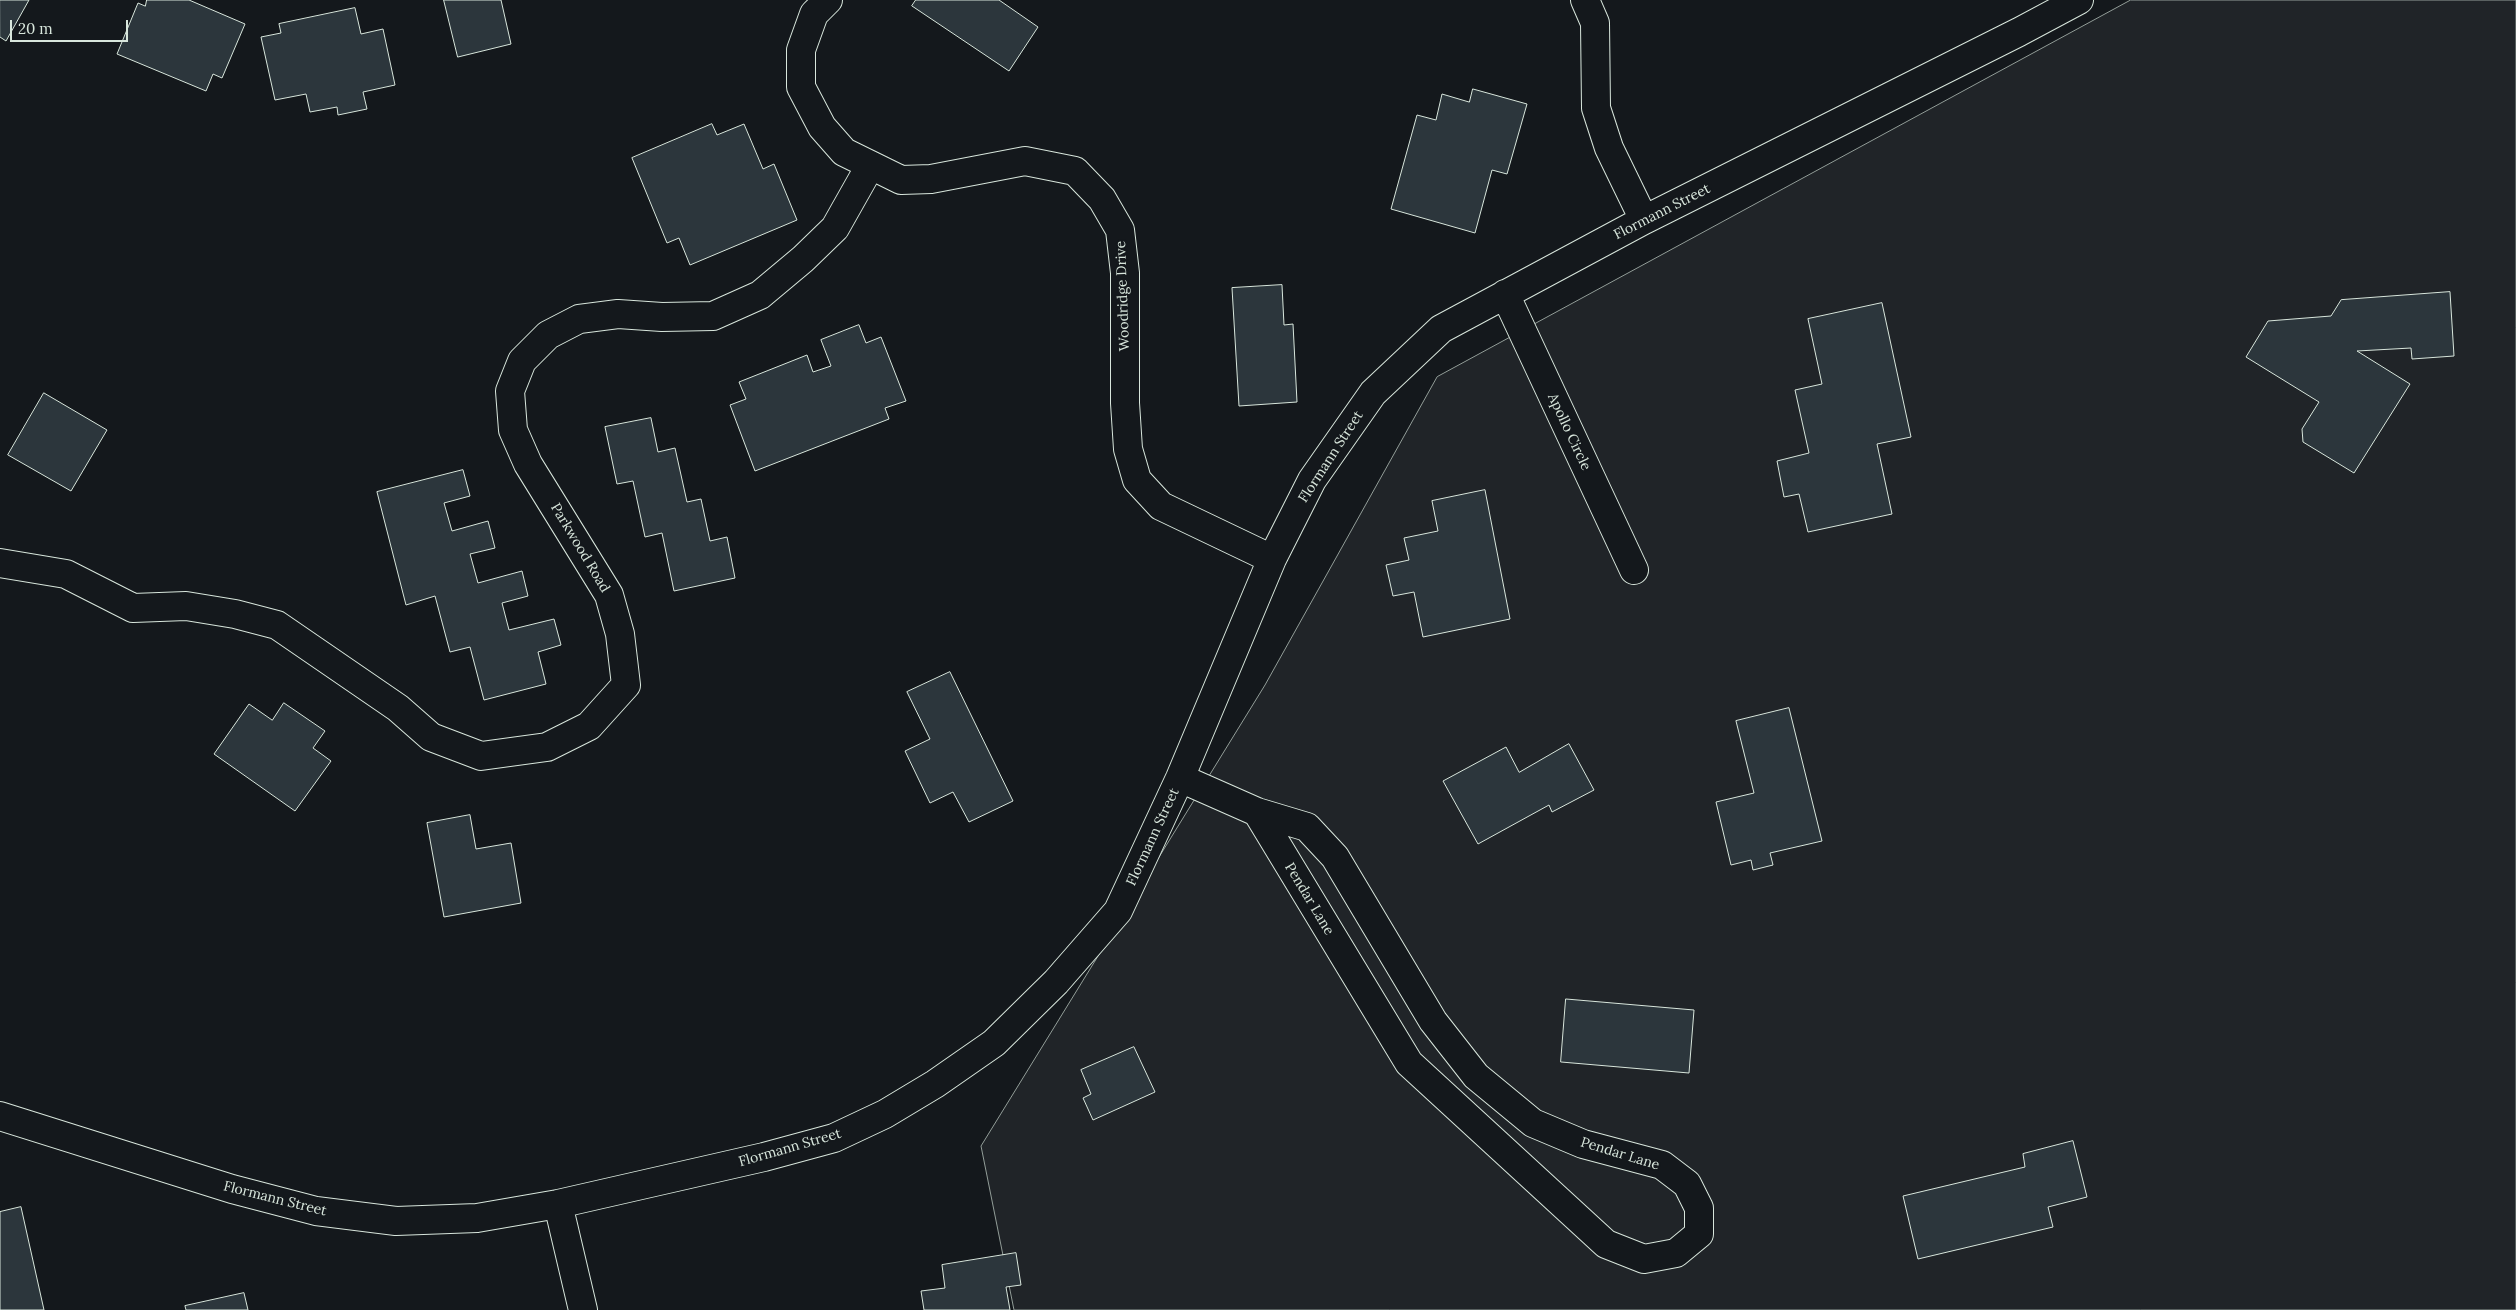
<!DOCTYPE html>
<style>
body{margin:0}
#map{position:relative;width:2516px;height:1310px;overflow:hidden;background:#14181c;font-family:Lora,serif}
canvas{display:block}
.scale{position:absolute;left:10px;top:20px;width:118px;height:22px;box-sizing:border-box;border:2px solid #d8e6dc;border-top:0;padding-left:6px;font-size:15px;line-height:18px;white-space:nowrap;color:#d8e6dc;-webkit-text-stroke:4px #14181c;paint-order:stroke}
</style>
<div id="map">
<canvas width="2516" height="1310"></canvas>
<div class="scale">20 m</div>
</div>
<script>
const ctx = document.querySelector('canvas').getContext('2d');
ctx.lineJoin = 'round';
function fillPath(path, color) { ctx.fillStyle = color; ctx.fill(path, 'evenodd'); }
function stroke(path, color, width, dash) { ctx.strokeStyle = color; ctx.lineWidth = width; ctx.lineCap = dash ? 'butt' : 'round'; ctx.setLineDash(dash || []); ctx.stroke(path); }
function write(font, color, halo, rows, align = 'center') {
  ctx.font = font + ' Lora,serif'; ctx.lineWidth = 4; ctx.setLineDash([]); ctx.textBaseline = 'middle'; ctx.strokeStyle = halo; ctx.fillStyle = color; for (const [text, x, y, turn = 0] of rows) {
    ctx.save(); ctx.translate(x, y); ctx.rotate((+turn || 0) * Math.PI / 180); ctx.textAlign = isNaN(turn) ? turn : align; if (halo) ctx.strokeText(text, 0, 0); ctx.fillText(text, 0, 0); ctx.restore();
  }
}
const green = new Path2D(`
 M 2131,0 L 2516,0 L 2516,1310 L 1014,1310 L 981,1146 L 1265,685 L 1437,377 Z`);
fillPath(green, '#202428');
stroke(green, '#939e99', 1);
const building = new Path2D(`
 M 0,0 L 29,0 L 6,41 L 0,37 Z
 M 147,0 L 189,0 L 245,24 L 222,78 L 213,74 L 206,91 L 117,54 L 138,3 L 145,6 Z
 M 444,0 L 501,0 L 511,44 L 458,57 Z
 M 916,0 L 999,0 L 1038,27 L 1009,71 L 912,6 Z
 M 355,8 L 361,34 L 383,29 L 395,85 L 363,92 L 367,109 L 338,115 L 337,107 L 310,112 L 306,94 L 275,100 L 261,37 L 281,33 L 279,24 Z
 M 1473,89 L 1527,104 L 1507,174 L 1492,170 L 1475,233 L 1391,209 L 1417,115 L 1436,120 L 1442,94 L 1469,102 Z
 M 712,124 L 717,135 L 744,124 L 763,169 L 774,164 L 797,220 L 690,265 L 679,238 L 667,243 L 632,158 Z
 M 1282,285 L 1284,325 L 1293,324 L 1297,402 L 1239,406 L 1232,288 Z
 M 2450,292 L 2454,356 L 2412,359 L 2411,348 L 2357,351 L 2410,384 L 2354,473 L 2303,442 L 2302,429 L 2319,402 L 2246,357 L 2268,321 L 2331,316 L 2341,300 Z
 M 1882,303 L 1911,437 L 1877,444 L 1892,514 L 1808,532 L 1799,494 L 1784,497 L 1777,461 L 1809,453 L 1795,390 L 1822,384 L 1808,319 Z
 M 859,325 L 866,343 L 881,337 L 906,401 L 885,408 L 889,419 L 755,471 L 730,405 L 746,399 L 739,382 L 807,355 L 813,372 L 831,366 L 821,340 Z
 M 44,393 L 107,430 L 71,491 L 8,455 Z
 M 651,418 L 658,452 L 675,448 L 687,502 L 701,499 L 710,541 L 727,537 L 735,578 L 674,591 L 662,533 L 645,537 L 633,481 L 617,484 L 605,427 Z
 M 463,470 L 470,496 L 444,503 L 452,531 L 488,521 L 495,548 L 470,554 L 478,583 L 522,571 L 528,596 L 502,603 L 509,630 L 554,619 L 561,645 L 538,652 L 546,684 L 484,700 L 470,647 L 450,652 L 435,596 L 406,605 L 377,492 Z
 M 1485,490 L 1510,619 L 1423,637 L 1414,592 L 1393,596 L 1386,565 L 1409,560 L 1404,538 L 1438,531 L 1432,501 Z
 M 950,672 L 1013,801 L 969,822 L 953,792 L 930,803 L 905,751 L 930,739 L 907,692 Z
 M 284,703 L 325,731 L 313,748 L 331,761 L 295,811 L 214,754 L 249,704 L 272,720 Z
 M 1789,708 L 1822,841 L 1770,853 L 1773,865 L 1753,870 L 1751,860 L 1731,865 L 1716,802 L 1754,793 L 1736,721 Z
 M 1569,744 L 1594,790 L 1552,812 L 1549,805 L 1478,844 L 1443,781 L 1506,747 L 1519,772 Z
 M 470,815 L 476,849 L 511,843 L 521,903 L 444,917 L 427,823 Z
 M 1566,999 L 1694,1010 L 1689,1073 L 1561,1062 Z
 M 1134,1047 L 1155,1092 L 1093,1120 L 1083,1098 L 1091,1094 L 1081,1070 Z
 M 2073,1141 L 2087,1197 L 2048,1207 L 2053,1227 L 1918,1259 L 1903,1196 L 2025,1167 L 2023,1154 Z
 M 21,1207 L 44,1310 L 0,1310 L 0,1212 Z
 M 1016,1253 L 1021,1285 L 1006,1287 L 1010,1310 L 924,1310 L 921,1291 L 945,1288 L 942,1265 Z
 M 244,1293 L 248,1310 L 186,1310 L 185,1306 Z`);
fillPath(building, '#2c363c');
stroke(building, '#d8e6dc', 1);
const minor = new Path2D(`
 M 828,0 L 814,14 L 801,50 L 801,87 L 822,127 L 844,152 L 901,180 L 931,179 L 1025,161 L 1075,171 L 1102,199 L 1120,230 L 1125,273 L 1125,403 L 1128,449 L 1137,480 L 1161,506 L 1272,559
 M 1585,0 L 1595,23 L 1596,108 L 1609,148 L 1644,220
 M 1505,294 L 1634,570
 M 0,563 L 66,574 L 133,608 L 186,606 L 235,614 L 277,625 L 398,708 L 431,737 L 481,756 L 547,747 L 589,726 L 626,685 L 620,634 L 609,595 L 528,464 L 513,430 L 510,391 L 522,361 L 548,335 L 579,319 L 618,314 L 662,317 L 713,316 L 760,295 L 803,259 L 835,228 L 870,166
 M 1180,778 L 1257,812 L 1307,827 L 1335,857 L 1433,1021 L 1476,1076 L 1533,1123 L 1583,1144 L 1662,1165 L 1687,1184 L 1699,1208 L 1699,1234 L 1676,1253 L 1644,1259 L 1606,1244 L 1409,1063 L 1257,812
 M 0,1116 L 232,1189 L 316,1211 L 396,1221 L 477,1218 L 558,1204 L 764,1157 L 834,1138 L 885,1114 L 935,1084 L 994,1043 L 1056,982 L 1118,911 L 1180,778 L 1272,559 L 1312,480 L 1373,393 L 1441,329 L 1644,220 L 2019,32 L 2079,0
 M 558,1204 L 583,1310`);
stroke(minor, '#d8e6dc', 30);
stroke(minor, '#14181c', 28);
write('14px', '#d8e6dc', '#14181c', [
 ["Flormann Street",1662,212,-27],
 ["Woodridge Drive",1123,296,-92],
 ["Apollo Circle",1569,432,65],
 ["Flormann Street",1331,457,-57],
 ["Parkwood Road",580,548,59],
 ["Flormann Street",1153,837,-65],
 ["Pendar Lane",1309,899,59],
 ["Flormann Street",790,1148,-16],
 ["Pendar Lane",1620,1154,17],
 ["Flormann Street",275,1199,14]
]);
</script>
